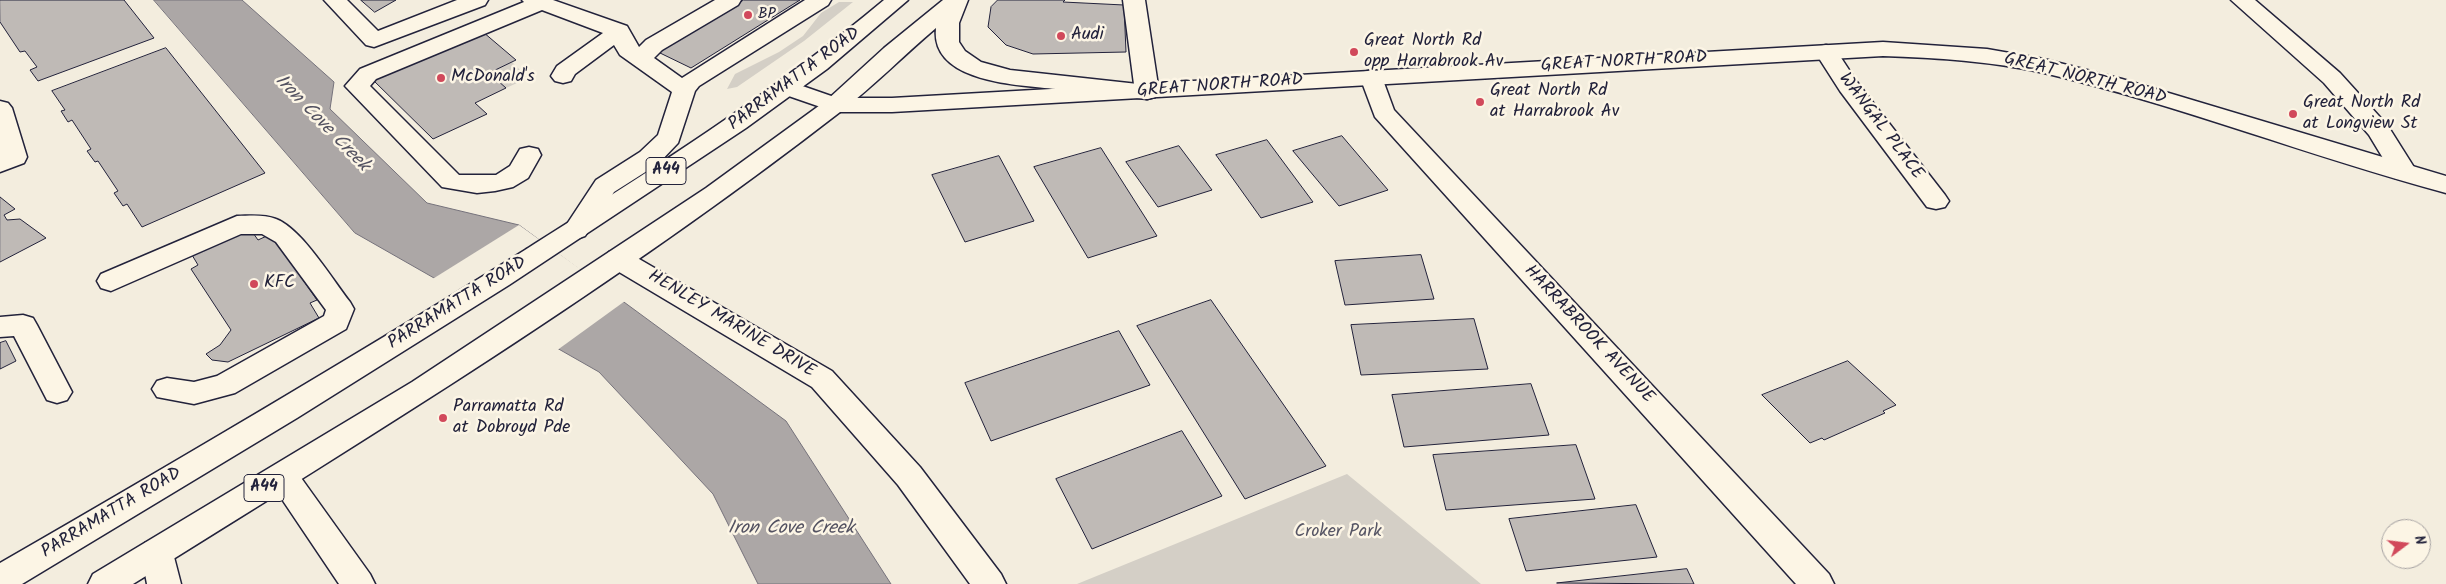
<!DOCTYPE html>
<style>
body{margin:0}
#map{position:relative;width:2446px;height:584px;overflow:hidden;background:#f3edde;font-family:Kalam,sans-serif}
canvas{display:block}
.north{position:absolute;left:2381px;top:519px;width:50px;height:50px;box-sizing:border-box;background:#fcf5e5;border:1px solid #a5a1a1;border-radius:50%;rotate:75deg;font-size:14px;font-weight:700;line-height:20px;text-align:center;color:#22223b}
.north::after{content:'';display:block;margin:auto;width:18px;height:22px;background:#d1495b;clip-path:polygon(50% 0,100% 100%,50% 72%,0 100%)}
</style>
<div id="map">
<canvas width="2446" height="584"></canvas>
<div class="north">N</div>
</div>
<script>
const ctx = document.querySelector('canvas').getContext('2d');
ctx.lineJoin = 'round';
function fillPath(path, color) { ctx.fillStyle = color; ctx.fill(path, 'evenodd'); }
function stroke(path, color, width, dash) { ctx.strokeStyle = color; ctx.lineWidth = width; ctx.lineCap = dash ? 'butt' : 'round'; ctx.setLineDash(dash || []); ctx.stroke(path); }
function write(font, color, halo, rows, align = 'center') {
  ctx.font = font + ' Kalam,sans-serif'; ctx.lineWidth = 5; ctx.setLineDash([]); ctx.textBaseline = 'middle'; ctx.strokeStyle = halo; ctx.fillStyle = color; for (const [text, x, y, turn = 0] of rows) {
    ctx.save(); ctx.translate(x, y); ctx.rotate((+turn || 0) * Math.PI / 180); ctx.textAlign = isNaN(turn) ? turn : align; if (halo) ctx.strokeText(text, 0, 0); ctx.fillText(text, 0, 0); ctx.restore();
  }
}
fillPath(new Path2D(`
 M 839,2 L 853,2 L 804,41 L 737,87 L 727,89 L 735,74 L 779,52 L 803,36 L 821,13 Z
 M 512,62 L 528,78 L 506,88 L 489,73 Z
 M 1347,474 L 1481,584 L 1077,584 Z`), '#d4cfc6');
const water = new Path2D(`
 M 154,0 L 242,0 L 334,82 L 330,109 L 427,203 L 519,225 L 786,421 L 891,584 L 758,584 L 713,494 L 599,372 L 355,233 Z`);
fillPath(water, '#aca7a6');
stroke(water, '#75727b', 1);
fillPath(new Path2D(`
 M 519,225 L 625,301 L 556,351 L 431,280 Z`), '#f3edde');
const building = new Path2D(`
 M 0,0 L 124,0 L 154,38 L 38,81 L 30,70 L 37,67 L 25,51 L 20,52 L 0,22 Z
 M 361,0 L 396,0 L 375,12 Z
 M 744,0 L 800,0 L 691,68 L 658,52 Z
 M 998,0 L 1065,0 L 1063,2 L 1124,5 L 1126,52 L 1033,54 L 1006,45 L 988,27 L 991,7 Z
 M 483,32 L 516,60 L 489,73 L 506,88 L 475,103 L 487,114 L 433,139 L 372,79 Z
 M 166,48 L 265,173 L 142,227 L 127,204 L 123,206 L 114,193 L 118,191 L 98,161 L 95,162 L 87,151 L 91,149 L 72,120 L 68,122 L 61,111 L 65,110 L 52,91 Z
 M 1342,136 L 1388,190 L 1339,206 L 1293,151 Z
 M 1267,140 L 1313,202 L 1261,218 L 1216,155 Z
 M 1179,146 L 1212,190 L 1158,207 L 1126,162 Z
 M 1101,148 L 1157,236 L 1088,258 L 1034,167 Z
 M 999,156 L 1034,221 L 965,242 L 932,175 Z
 M 0,197 L 15,209 L 4,215 L 7,220 L 20,219 L 46,238 L 0,262 Z
 M 251,230 L 258,240 L 271,234 L 317,300 L 310,303 L 319,318 L 228,362 L 212,360 L 206,354 L 220,345 L 231,330 L 191,269 L 198,265 L 189,250 Z
 M 1421,255 L 1434,299 L 1345,305 L 1335,261 Z
 M 1211,300 L 1326,466 L 1245,499 L 1137,326 Z
 M 1474,319 L 1488,369 L 1361,375 L 1351,325 Z
 M 1119,331 L 1150,385 L 991,441 L 965,383 Z
 M 6,341 L 16,361 L 0,369 L 0,343 Z
 M 1848,361 L 1896,405 L 1883,411 L 1885,413 L 1824,440 L 1822,438 L 1810,443 L 1762,395 Z
 M 1531,384 L 1549,435 L 1404,447 L 1392,395 Z
 M 1182,431 L 1222,496 L 1092,549 L 1056,479 Z
 M 1576,445 L 1595,499 L 1446,510 L 1433,455 Z
 M 1636,505 L 1657,557 L 1526,571 L 1509,519 Z
 M 1687,569 L 1694,584 L 1557,583 Z`);
fillPath(building, '#bfbab6');
stroke(building, '#22223b', 1);
const minor = new Path2D(`
 M 324,0 L 347,0 L 378,31 L 457,0 L 488,0 L 485,5 L 374,47 L 366,45 Z
 M 522,0 L 553,0 L 627,26 L 639,47 L 646,40 L 715,0 L 741,0 L 738,5 L 662,50 L 654,58 L 682,78 L 805,0 L 831,0 L 828,5 L 699,86 L 695,91 L 678,143 L 658,164 L 614,192 L 585,236 L 576,239 L 567,236 L 563,230 L 567,224 L 596,180 L 640,152 L 658,135 L 672,92 L 620,55 L 614,45 L 575,74 L 571,81 L 563,83 L 555,81 L 551,76 L 557,66 L 603,33 L 542,10 L 376,79 L 370,86 L 459,175 L 496,175 L 510,166 L 520,149 L 529,147 L 538,149 L 541,155 L 528,178 L 513,187 L 495,191 L 477,193 L 442,187 L 345,86 L 360,69 L 524,2 Z
 M 1123,0 L 1145,0 L 1159,92 L 1155,97 L 1147,99 L 1139,97 L 1135,92 Z
 M 2231,0 L 2255,0 L 2340,73 L 2388,126 L 2417,172 L 2413,178 L 2404,180 L 2395,178 L 2369,135 L 2324,83 Z
 M 1826,45 L 1834,47 L 1857,82 L 1945,195 L 1949,201 L 1945,207 L 1936,209 L 1927,207 L 1840,91 L 1815,52 L 1818,47 Z
 M 1372,70 L 1380,72 L 1394,110 L 1829,574 L 1834,584 L 1796,584 L 1375,117 L 1360,77 L 1364,72 Z
 M 0,101 L 8,103 L 12,108 L 27,157 L 24,163 L 0,172 Z
 M 237,216 C 249,216 264,214 276,219 C 302,229 332,279 350,302 L 354,309 L 346,329 L 235,393 L 194,404 L 157,397 L 152,389 L 157,381 L 167,378 L 194,382 L 217,376 L 324,316 L 326,310 L 276,242 L 262,234 L 241,234 L 111,291 L 101,288 L 97,281 L 101,274 Z
 M 618,250 L 627,252 L 832,371 L 920,467 L 1001,574 L 1006,584 L 970,584 L 898,485 L 812,387 L 609,266 L 605,259 L 609,252 Z
 M 23,315 L 33,318 L 37,325 L 72,392 L 67,400 L 57,403 L 47,400 L 14,336 L 0,337 L 0,317 Z
 M 283,464 L 294,468 L 370,574 L 375,584 L 339,584 L 267,477 L 272,468 Z
 M 157,539 L 169,543 L 173,553 L 181,584 L 147,584 L 141,553 L 145,543 Z`);
const major = new Path2D(`
 M 1883,42 L 1987,49 L 2044,59 L 2122,79 L 2446,176 L 2446,193 C 2311,157 2180,105 2044,73 C 1991,61 1937,58 1883,56 L 892,112 L 835,112 L 780,93 L 776,88 L 780,83 L 788,81 L 837,98 L 892,98 Z`);
const highway = new Path2D(`
 M 884,0 L 908,0 L 827,69 L 746,128 L 509,285 L 297,418 L 22,584 L 0,584 L 0,563 C 177,461 352,358 525,250 C 648,172 772,94 884,0 Z
 M 943,0 L 968,0 L 959,23 L 959,42 L 965,51 L 981,62 L 1010,70 L 1147,85 L 1155,87 L 1159,92 L 1155,97 L 1147,99 C 1116,96 1086,93 1056,89 C 1020,85 930,83 936,28 C 904,55 874,86 840,112 C 616,286 374,434 133,584 L 88,584 L 93,574 L 412,382 L 706,188 L 827,100 L 884,48 Z`);
stroke(minor, '#22223b', 3);
stroke(major, '#22223b', 3);
stroke(highway, '#22223b', 3);
fillPath(minor, '#fcf5e5');
fillPath(major, '#fcf5e5');
fillPath(highway, '#fcf5e5');
for (const [x, y, r, color] of [
 [748,15,5,"#d1495b"],
 [1061,36,5,"#d1495b"],
 [1354,52,5,"#d1495b"],
 [441,78,5,"#d1495b"],
 [1480,102,5,"#d1495b"],
 [2293,114,5,"#d1495b"],
 [254,284,5,"#d1495b"],
 [443,418,5,"#d1495b"]
]) { const dot = new Path2D(); dot.arc(x, y, r, 0, 2 * Math.PI); ctx.fillStyle = color; ctx.fill(dot); stroke(dot, '#fcf5e5', 2); }
write('15px', '#22223b', '#fcf5e5', [
 ["BP",758,15]
], 'left');
for (const [x, y, w] of [
 [666,171,40],
 [264,488,40]
]) { const box = new Path2D(); box.roundRect(x - w / 2, y - 13.5, w, 27, 4); ctx.fillStyle = '#fcf5e5'; ctx.fill(box); stroke(box, '#22223b', 1); }
write('bold 16px', '#22223b', null, [
 ["A44",666,171],
 ["A44",264,488]
]);
write('18px', '#22223b', '#fcf5e5', [
 ["Audi",1071,36],
 ["Great North Rd",1364,42],
 ["opp Harrabrook Av",1364,63],
 ["McDonald's",451,78],
 ["Great North Rd",1490,92],
 ["at Harrabrook Av",1490,113],
 ["Great North Rd",2303,104],
 ["at Longview St",2303,125],
 ["KFC",264,284],
 ["Parramatta Rd",453,408],
 ["at Dobroyd Pde",453,429]
], 'left');
write('18px', '#22223b', '#fcf5e5', [
 ["GREAT NORTH ROAD",1624,63,-3],
 ["PARRAMATTA ROAD",795,80,-37],
 ["GREAT NORTH ROAD",2085,80,14],
 ["GREAT NORTH ROAD",1220,87,-4],
 ["WANGAL PLACE",1880,127,53],
 ["PARRAMATTA ROAD",458,304,-32],
 ["HENLEY MARINE DRIVE",731,325,31],
 ["HARRABROOK AVENUE",1588,335,47],
 ["PARRAMATTA ROAD",112,514,-31]
]);
write('18px', '#575665', '#fcf5e5', [
 ["Croker Park",1338,533]
]);
write('italic 19px', '#525160', '#fcf5e5', [
 ["Iron Cove Creek",321,124,46],
 ["Iron Cove Creek",791,530]
]);
</script>
